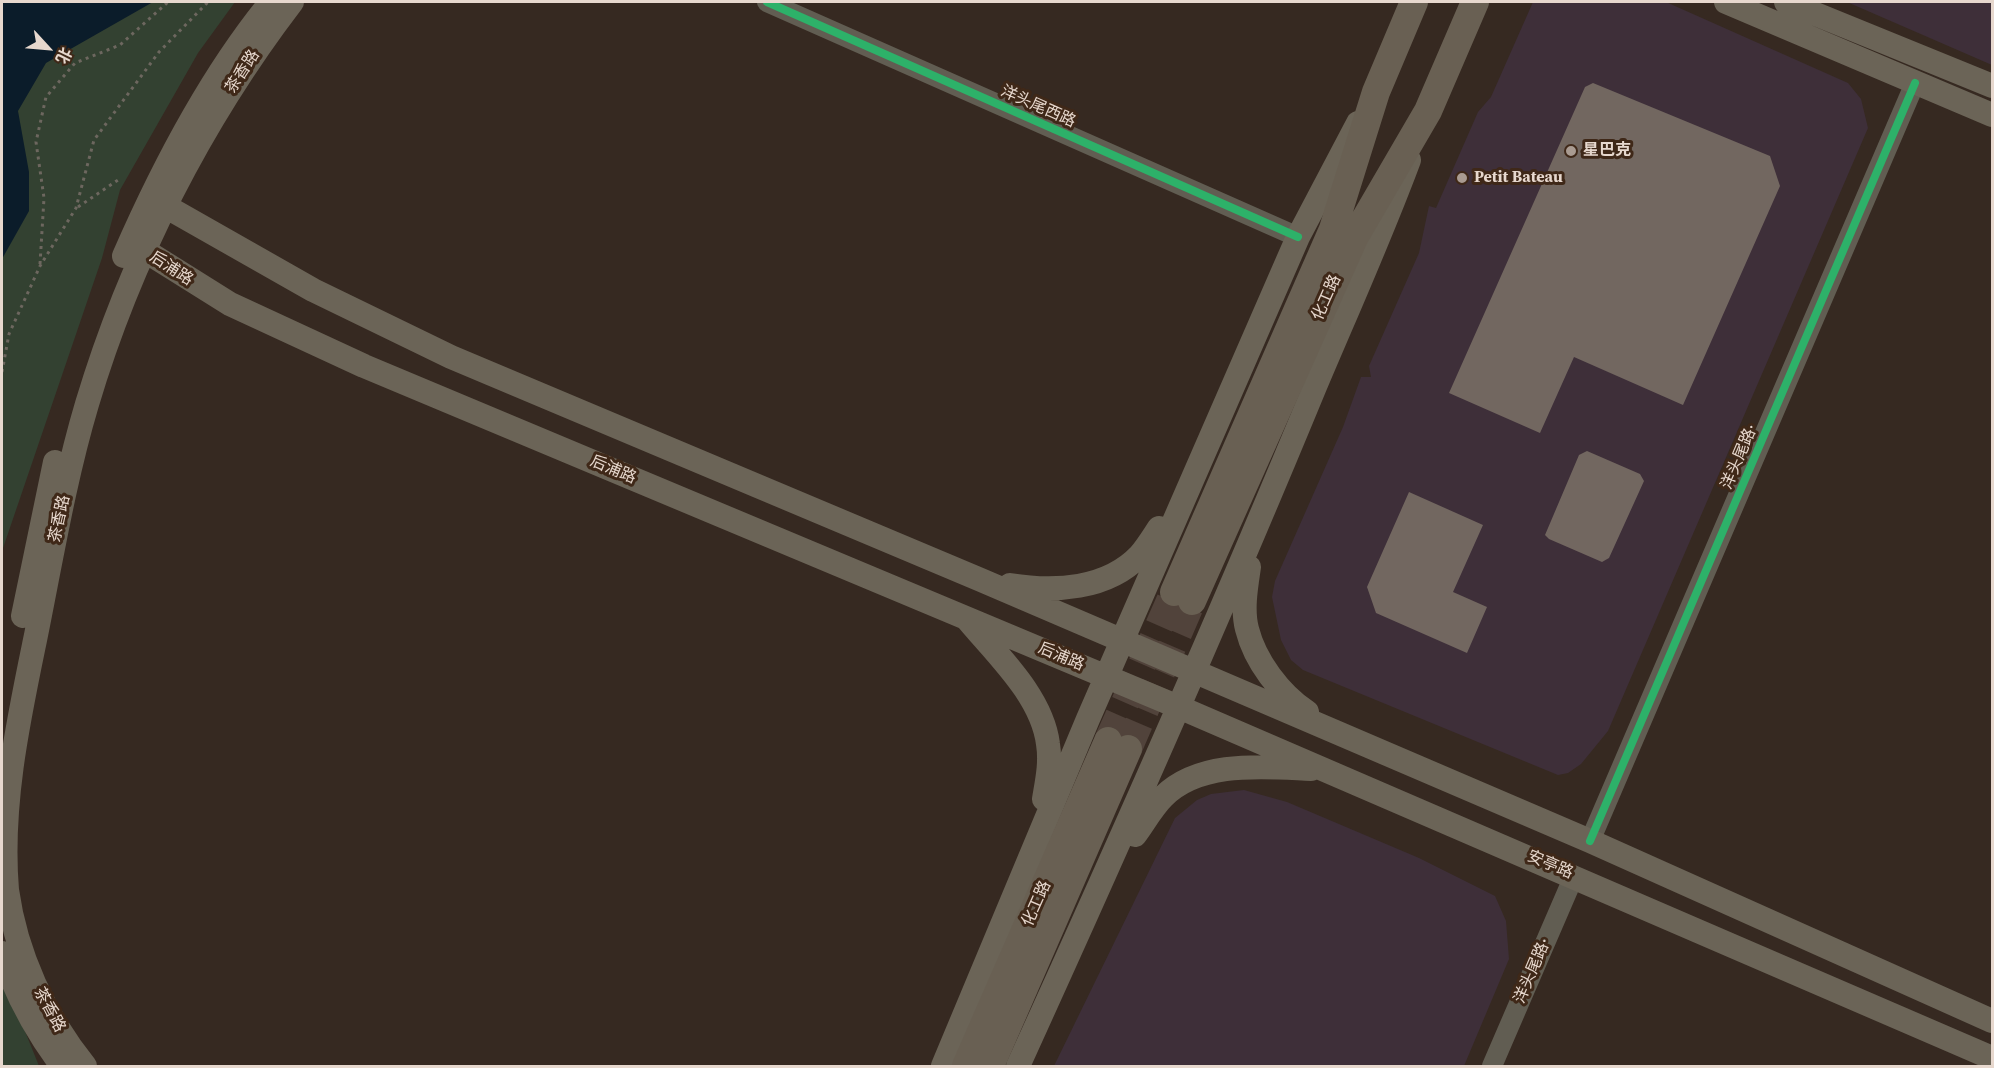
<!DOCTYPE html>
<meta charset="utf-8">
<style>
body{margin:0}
#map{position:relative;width:1994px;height:1068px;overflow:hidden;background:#362921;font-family:"Source Serif 4","Noto Sans SC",serif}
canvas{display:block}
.frame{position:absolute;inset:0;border:3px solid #e7d8ce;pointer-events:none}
.north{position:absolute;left:18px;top:18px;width:60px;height:60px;-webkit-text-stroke:4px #3f2818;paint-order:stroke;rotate:116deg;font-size:16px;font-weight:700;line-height:24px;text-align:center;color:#e7d8ce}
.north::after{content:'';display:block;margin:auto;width:21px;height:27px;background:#e7d8ce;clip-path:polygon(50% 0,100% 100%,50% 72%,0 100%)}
</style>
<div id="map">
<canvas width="1994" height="1068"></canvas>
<div class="frame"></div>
<div class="north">北</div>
</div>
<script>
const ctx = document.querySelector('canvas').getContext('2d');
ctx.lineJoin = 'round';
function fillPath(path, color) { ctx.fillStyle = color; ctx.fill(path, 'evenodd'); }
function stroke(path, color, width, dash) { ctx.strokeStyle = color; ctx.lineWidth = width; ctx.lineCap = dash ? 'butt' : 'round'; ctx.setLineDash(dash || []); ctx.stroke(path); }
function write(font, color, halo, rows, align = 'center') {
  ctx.font = font + ' "Source Serif 4","Noto Sans SC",serif'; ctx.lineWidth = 6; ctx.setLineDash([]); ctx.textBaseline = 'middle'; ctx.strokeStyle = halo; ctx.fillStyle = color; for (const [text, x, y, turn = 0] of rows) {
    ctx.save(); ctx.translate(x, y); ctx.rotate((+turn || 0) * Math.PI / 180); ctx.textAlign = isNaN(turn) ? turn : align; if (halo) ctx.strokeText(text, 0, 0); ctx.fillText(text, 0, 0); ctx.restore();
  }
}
fillPath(new Path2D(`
 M 1533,2 L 1666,2 L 1848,83 L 1861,99 L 1868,128 L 1608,731 L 1581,764 L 1568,773 L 1558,775 L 1303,670 L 1291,660 L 1281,640 L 1272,597 L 1275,581 L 1343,427 L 1361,377 L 1371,377 L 1369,366 L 1419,253 L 1429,206 L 1436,208 L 1478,112 L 1491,97 Z
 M 1847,2 L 1992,2 L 1992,65 Z
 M 1244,790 L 1287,802 L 1419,858 L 1495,896 L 1506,921 L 1509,959 L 1464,1066 L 1054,1066 L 1175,818 L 1197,800 L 1211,794 Z`), '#3e2f39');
fillPath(new Path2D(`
 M 2,2 L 235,2 L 198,53 L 120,190 L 102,258 L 2,551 Z
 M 2,974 L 39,1066 L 2,1066 Z`), '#334131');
fillPath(new Path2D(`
 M 2,2 L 153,2 L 46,63 L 18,111 L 29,172 L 29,211 L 2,259 Z`), '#0b1c2a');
fillPath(new Path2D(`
 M 1593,83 L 1770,156 L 1780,186 L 1683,405 L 1574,357 L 1540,433 L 1449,393 L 1585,87 Z
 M 1587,451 L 1640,474 L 1644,481 L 1609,558 L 1602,562 L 1549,539 L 1545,535 L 1579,455 Z
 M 1409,492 L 1483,525 L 1453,592 L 1487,607 L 1467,653 L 1376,613 L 1367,587 Z`), '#726760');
stroke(new Path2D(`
 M 1108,741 L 1174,592
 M 1128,749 L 1192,601`), '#51433b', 28, [28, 14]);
stroke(new Path2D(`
 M 78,207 L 121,178
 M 40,264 L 44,198 L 36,142 L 46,97 L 75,63 L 120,45 L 168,2
 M 2,372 L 9,334 L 40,266 L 76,208 L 94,140 L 159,52 L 208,2`), '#6d675f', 3, [3, 4.5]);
stroke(new Path2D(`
 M 767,2 L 1298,237
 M 1590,841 L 1915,83
 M 1492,1066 L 1574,876`), '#615d52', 20);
stroke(new Path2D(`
 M 1726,2 L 1992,115
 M 1786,2 L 1992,86
 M 151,198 L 313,290 L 451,357 L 981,580 L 1590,841 L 1992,1021
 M 131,242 L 230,304 L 364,366 L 1181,708 L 1992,1058
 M 124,256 C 162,169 211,75 271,2
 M 1249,567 C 1246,587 1242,610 1247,629 C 1255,661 1280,694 1307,712
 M 1010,585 C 1054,592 1107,590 1140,555 C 1147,547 1153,537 1159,528
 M 23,616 L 55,462
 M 968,620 C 997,655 1042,696 1048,744 C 1051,763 1047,781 1044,799
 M 1135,835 C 1144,823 1152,808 1163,797 C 1200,760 1263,767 1311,769
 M 2,953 C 16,995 36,1031 62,1066
 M 85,1066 C 45,1016 16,955 7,890 C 0,806 18,722 35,640 C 51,561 64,481 87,404 C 130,260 201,121 292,2
 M 943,1066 L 1088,719 L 1298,237 L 1358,123
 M 1018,1066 C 1120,842 1220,617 1314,389 C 1346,313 1380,238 1409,160`), '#6b6457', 24);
stroke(new Path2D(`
 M 1174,592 L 1333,229 L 1376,92 L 1414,2
 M 1192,601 L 1354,238 L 1428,111 L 1475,2
 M 966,1066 L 1108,741
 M 990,1066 L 1128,749`), '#696053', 28);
stroke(new Path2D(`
 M 767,2 L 1298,237
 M 1590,841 L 1915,83`), '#2db169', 8);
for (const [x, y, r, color] of [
 [1571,151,6,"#a99b91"],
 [1462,178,6,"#a99b91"]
]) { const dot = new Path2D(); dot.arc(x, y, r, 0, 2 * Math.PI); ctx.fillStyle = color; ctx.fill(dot); stroke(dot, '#3f2818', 2); }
write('16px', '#e7d8ce', '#3f2818', [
 ["茶香路",243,72,-57],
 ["洋头尾西路",1038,107,24],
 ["后浦路",171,269,33],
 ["化工路",1327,298,-66],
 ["洋头尾路·",1740,457,-67],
 ["后浦路",613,470,23],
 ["茶香路",60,519,-78],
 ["后浦路",1061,657,23],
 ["安亭路",1550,865,23],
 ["化工路",1037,904,-66],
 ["洋头尾路·",1533,971,-67],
 ["茶香路",49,1010,62]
]);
write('bold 16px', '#e7d8ce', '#3f2818', [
 ["星巴克",1583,151],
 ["Petit Bateau",1474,178]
], 'left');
</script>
